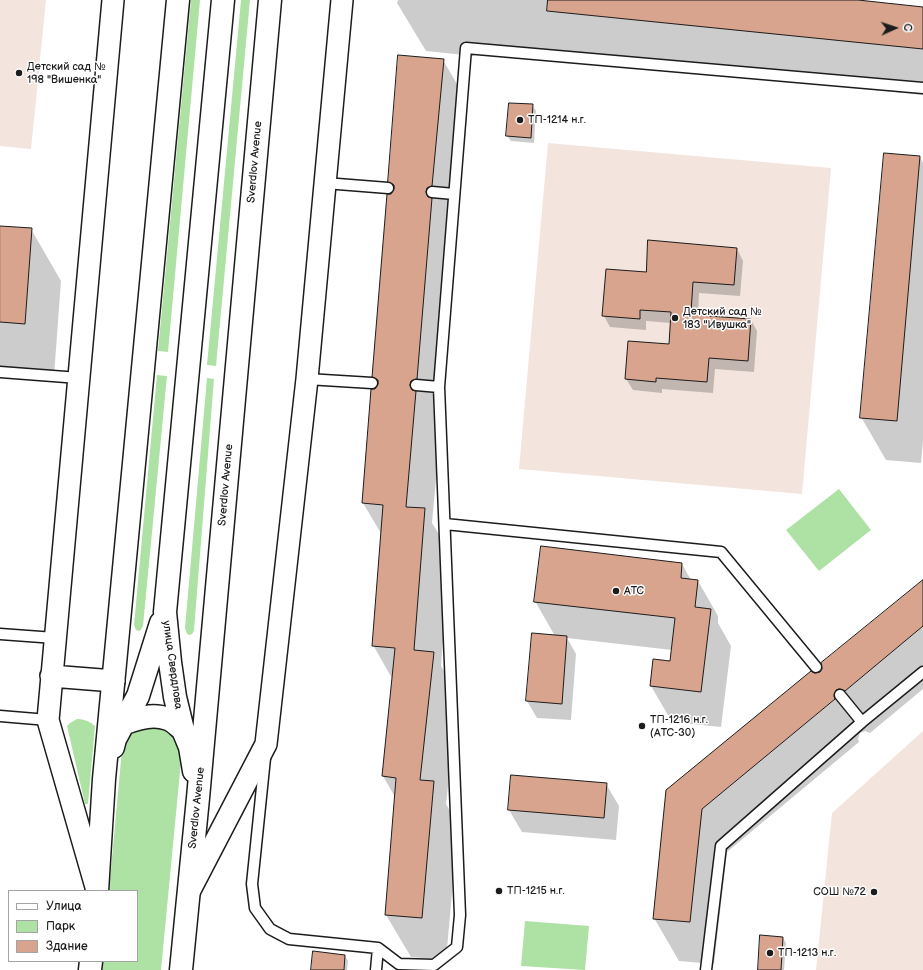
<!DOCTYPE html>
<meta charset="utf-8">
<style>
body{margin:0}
#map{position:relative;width:923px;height:970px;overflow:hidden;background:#fff;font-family:"Balsamiq Sans",sans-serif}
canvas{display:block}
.legend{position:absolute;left:8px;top:890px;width:130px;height:72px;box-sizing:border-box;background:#fff;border:1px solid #a4a4a4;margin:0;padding:5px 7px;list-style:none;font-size:12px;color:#1c1c1c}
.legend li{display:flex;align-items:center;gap:8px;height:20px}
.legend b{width:20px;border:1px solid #a4a4a4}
.north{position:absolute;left:875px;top:8px;width:40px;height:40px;-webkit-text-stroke:3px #fff;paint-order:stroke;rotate:87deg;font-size:11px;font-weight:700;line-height:16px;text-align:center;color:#1c1c1c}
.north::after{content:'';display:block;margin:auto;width:14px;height:18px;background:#1c1c1c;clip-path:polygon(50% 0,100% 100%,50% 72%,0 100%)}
</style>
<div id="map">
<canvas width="923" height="970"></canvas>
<ul class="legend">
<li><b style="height:5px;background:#fff"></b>Улица</li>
<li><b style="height:11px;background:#ade2a4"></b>Парк</li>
<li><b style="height:11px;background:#d8a48d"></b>Здание</li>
</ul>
<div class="north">С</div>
</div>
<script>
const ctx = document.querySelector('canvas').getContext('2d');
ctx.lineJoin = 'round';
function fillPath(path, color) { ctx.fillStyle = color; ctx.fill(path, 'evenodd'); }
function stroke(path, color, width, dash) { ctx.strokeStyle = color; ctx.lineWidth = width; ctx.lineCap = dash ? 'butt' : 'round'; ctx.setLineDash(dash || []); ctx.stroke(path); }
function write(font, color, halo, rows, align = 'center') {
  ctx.font = font + ' "Balsamiq Sans",sans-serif'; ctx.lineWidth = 3; ctx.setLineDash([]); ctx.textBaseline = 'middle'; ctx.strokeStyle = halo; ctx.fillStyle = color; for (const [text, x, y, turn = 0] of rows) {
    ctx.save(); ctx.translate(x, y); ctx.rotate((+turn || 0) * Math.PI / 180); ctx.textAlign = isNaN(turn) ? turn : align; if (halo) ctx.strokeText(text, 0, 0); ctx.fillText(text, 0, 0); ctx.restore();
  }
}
fillPath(new Path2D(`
 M 0,0 L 46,0 L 31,149 L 0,146 Z
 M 548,143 L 831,168 L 802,494 L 519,469 Z
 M 923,731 L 923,970 L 816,970 L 832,813 Z`), '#f3e4dd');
fillPath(new Path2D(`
 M 191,0 L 200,0 L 168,352 L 158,351 Z
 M 241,0 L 250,0 L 216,366 L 207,365 Z
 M 157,375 L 167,376 L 143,626 L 140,631 L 136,630 L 134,625 Z
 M 207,378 L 214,379 L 194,630 L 193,633 L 190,635 L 187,634 L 185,628 Z
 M 839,489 L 871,530 L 819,571 L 786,530 Z
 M 77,719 C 84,719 89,721 95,726 L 88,804 L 85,804 L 67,726 L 70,723 Z
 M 138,725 L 174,729 L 182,751 L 161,970 L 102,970 L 102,961 L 137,961 L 137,891 L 109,891 L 123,738 Z
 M 525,921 L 589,926 L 585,970 L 521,966 Z`), '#ade2a4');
fillPath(new Path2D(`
 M 398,0 L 850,0 L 923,8 L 923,95 L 475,49 L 474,56 L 426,51 L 397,3 Z
 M 443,60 L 468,103 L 457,229 L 451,231 L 451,233 L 456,242 L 441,422 L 435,424 L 434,426 L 440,435 L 432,523 L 450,552 L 441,666 L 458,696 L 446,804 L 458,825 L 446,960 L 411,957 L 386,915 L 395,797 L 383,776 L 393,680 L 373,645 L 382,535 L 363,503 L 376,389 L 379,385 L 373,376 L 392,195 L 395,190 L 389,181 Z
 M 532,105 L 536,111 L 534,143 L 511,141 L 507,136 Z
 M 920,157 L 923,163 L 923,441 L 921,463 L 886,460 L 861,417 Z
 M 0,227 L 31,229 L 61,281 L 54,376 L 0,372 Z
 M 737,249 L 743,261 L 740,296 L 699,293 L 698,314 L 709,315 L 710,317 L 751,320 L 757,331 L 754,372 L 715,369 L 713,393 L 662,389 L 662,393 L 633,390 L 626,379 L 670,345 L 671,323 L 646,321 L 646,330 L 610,327 L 604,316 L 647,273 Z
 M 682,564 L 691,580 L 698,581 L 718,616 L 718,623 L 731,646 L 721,727 L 672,722 L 651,686 L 671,662 L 672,650 L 567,638 L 576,654 L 571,720 L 537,718 L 527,701 L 555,636 L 535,601 Z
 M 923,581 L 923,689 L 870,733 L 865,731 L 860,733 L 858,739 L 859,742 L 727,852 L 714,964 L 679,961 L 654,918 L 667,790 L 814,674 L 820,673 Z
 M 606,784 L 619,806 L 616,840 L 522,832 L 509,810 Z
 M 783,938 L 786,943 L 784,970 L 759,970 Z
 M 345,956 L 348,961 L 347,970 L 312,970 Z`), '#0003');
const building = new Path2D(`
 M 548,0 L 858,0 L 923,7 L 923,49 L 547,11 Z
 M 398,55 L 444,59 L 432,186 L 427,188 L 426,192 L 428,197 L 432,198 L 417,379 L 411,381 L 410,385 L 412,390 L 416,391 L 406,507 L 425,508 L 414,650 L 434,652 L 420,780 L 434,781 L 422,918 L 385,915 L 396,778 L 382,776 L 395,648 L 372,646 L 383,505 L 362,503 L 371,389 L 375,389 L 378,384 L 378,380 L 372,377 L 387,194 L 391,194 L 394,189 L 394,185 L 388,182 Z
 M 509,103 L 533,104 L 531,138 L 506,136 Z
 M 884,153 L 920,156 L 897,421 L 860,418 Z
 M 0,226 L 32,228 L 25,324 L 0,322 Z
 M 648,240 L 737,248 L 734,285 L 693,282 L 691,312 L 710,314 L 709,316 L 751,319 L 748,361 L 709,358 L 707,382 L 656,378 L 656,382 L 625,379 L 628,341 L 669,344 L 671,312 L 640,310 L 640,319 L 602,316 L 606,269 L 646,272 Z
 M 541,546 L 682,563 L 681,578 L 698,580 L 695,607 L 711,609 L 701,692 L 650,686 L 653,659 L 670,661 L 675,618 L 534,602 Z
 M 923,580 L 923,626 L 845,691 L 839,689 L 836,690 L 834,696 L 835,699 L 702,809 L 690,922 L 653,919 L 666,790 L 811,671 L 814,673 L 820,672 L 822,669 L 821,663 Z
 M 532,633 L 567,636 L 562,704 L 526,701 Z
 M 511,775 L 607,783 L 604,818 L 508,810 Z
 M 760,935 L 783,937 L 781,970 L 758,970 Z
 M 313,951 L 345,955 L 344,970 L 311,970 Z`);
fillPath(building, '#d8a48d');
stroke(building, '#1c1c1c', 1);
const lane = new Path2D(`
 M 325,183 L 388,188
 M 432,192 L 454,194
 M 0,372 L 79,378
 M 307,379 L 372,383
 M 416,385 L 439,387
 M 445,524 L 721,552 L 816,667
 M 0,634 L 55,638
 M 840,695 L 862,722
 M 0,716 L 48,720
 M 265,758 L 252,884 L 255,908 L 270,929 L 289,939 L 378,948 L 376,970
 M 378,948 L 399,964 L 434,965 L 457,947 L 460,915 L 439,387 L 466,48 L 923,88
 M 706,970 L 721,846 L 862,722 L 923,672`);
const street = new Path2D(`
 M 51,676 L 114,681
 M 96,887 L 48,720 L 113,0
 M 189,892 L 266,744 L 307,379 L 342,0`);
const secondary = new Path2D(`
 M 123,724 C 137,718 153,713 168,719 C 174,721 179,727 183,730
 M 113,747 L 115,739 L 138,696 L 161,623
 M 194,771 L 190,747 L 183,730 L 175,697 L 170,662 L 165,612 L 223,0
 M 97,891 L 104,779 L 178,0
 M 90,970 L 91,961
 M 181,970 L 198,798 L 270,0`);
stroke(lane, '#1c1c1c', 13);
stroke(street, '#1c1c1c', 24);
stroke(secondary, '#1c1c1c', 25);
stroke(lane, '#fff', 10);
stroke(street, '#fff', 21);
stroke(secondary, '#fff', 22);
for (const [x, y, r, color] of [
 [19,73,4,"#1c1c1c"],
 [520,120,4,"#1c1c1c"],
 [675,318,4,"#1c1c1c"],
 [616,591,4,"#1c1c1c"],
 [642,726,4,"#1c1c1c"],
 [499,891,4,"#1c1c1c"],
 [874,892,4,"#1c1c1c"],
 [770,953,4,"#1c1c1c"]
]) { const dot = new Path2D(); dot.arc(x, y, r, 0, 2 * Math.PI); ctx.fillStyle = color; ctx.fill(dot); stroke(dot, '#fff', 1.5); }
write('11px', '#1c1c1c', '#fff', [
 ["Детский сад №",27,67],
 ["198 \"Вишенка\"",27,80],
 ["ТП-1214 н.г.",528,120],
 ["Детский сад №",683,312],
 ["183 \"Ивушка\"",683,325],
 ["АТС",624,591],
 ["ТП-1216 н.г.",650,720],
 ["(АТС-30)",650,733],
 ["ТП-1215 н.г.",507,891],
 ["СОШ №72",866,892,"right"],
 ["ТП-1213 н.г.",778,953]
], 'left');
write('11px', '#1c1c1c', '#fff', [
 ["Sverdlov Avenue",255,162,-85],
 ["Sverdlov Avenue",226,485,-85],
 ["улица Свердлова",172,665,82],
 ["Sverdlov Avenue",197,808,-84]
]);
</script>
